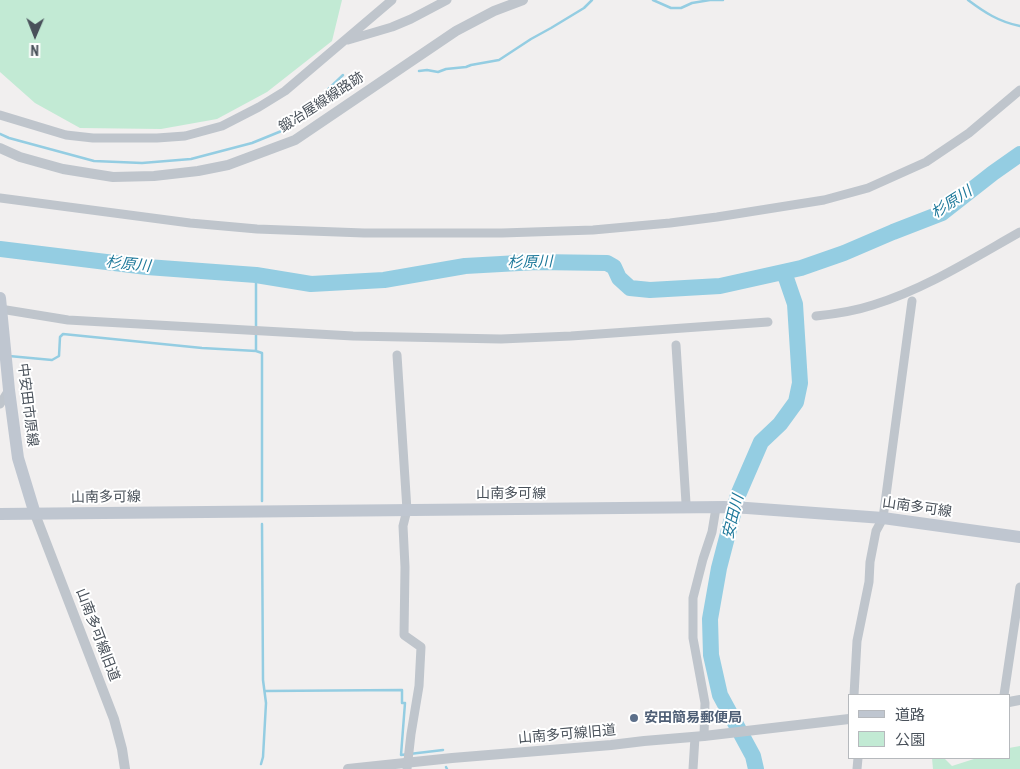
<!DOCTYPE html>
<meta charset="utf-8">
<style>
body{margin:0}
#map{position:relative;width:1020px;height:769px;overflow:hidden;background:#f1efef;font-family:"Roboto Condensed","Noto Sans JP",sans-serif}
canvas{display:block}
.legend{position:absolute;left:848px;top:694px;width:162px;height:65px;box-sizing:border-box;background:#fff;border:1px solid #b6b9bd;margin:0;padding:6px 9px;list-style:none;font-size:15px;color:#49515a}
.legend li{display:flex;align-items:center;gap:10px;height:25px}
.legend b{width:25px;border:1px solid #b6b9bd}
.north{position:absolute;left:10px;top:10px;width:50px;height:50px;-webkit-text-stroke:4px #fff;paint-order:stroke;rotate:181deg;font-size:14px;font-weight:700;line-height:20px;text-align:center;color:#49515a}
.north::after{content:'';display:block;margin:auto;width:18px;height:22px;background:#49515a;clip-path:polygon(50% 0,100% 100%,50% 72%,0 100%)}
</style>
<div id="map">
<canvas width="1020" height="769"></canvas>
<ul class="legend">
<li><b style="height:6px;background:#bfc6d0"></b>道路</li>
<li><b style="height:14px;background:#c2ead4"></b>公園</li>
</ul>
<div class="north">N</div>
</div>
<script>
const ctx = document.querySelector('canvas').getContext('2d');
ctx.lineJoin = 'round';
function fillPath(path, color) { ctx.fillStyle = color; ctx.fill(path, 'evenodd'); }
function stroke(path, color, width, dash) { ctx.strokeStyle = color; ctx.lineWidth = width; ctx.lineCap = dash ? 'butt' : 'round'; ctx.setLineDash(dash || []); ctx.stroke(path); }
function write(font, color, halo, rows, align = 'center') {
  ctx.font = font + ' "Roboto Condensed","Noto Sans JP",sans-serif'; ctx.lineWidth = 4; ctx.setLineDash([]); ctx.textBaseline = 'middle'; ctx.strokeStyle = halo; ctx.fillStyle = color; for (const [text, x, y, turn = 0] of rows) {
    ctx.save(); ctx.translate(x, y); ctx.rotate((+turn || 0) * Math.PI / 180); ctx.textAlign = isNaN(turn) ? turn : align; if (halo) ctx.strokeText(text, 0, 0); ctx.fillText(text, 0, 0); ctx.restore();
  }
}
fillPath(new Path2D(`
 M 0,0 L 342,0 L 332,41 L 267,92 L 217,119 L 161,129 L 80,128 L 35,103 L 0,72 Z
 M 1020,746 L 1020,769 L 933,769 L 932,758 L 944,758 L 952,766 L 977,758 L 1009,758 L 1009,748 Z`), '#c2ead4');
stroke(new Path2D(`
 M 653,0 L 671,8 L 681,8 L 692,3 L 710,0 L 723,0
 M 968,0 C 984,12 999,22 1020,26
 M 419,71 L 427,70 L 438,72 L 446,69 L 466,67 L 471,65 L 499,60 L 531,39 L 551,28 L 584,8 L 592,0
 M 0,134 L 9,138 L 94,161 L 142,163 L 191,159 L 252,143 L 284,130 L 315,102 L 343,75
 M 256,275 L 256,351 L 262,353 L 262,501
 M 9,356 L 52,360 L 59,356 L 60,337 L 63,334 L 202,348 L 256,351
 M 265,691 L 402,690 L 402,703 L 405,703 L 401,755 L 443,750
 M 261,764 L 263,757 L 266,703 L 263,680 L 262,524
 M 446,767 L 447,769`), '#94cde2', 2.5);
stroke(new Path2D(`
 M 0,249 L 147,267 L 256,275 L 311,284 L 384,280 L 465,266 L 537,262 L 607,263 L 614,267 L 619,278 L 630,288 L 650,290 L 720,286 L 801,268 L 844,253 L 893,232 L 942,213 L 993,173 L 1020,154
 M 756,769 L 753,756 L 720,695 L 711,655 L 710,619 L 719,568 L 738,495 L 761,442 L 780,424 L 796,402 L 800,383 L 795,304 L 784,272`), '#94cde2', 16);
stroke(new Path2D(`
 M 348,40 L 392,27 L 411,19 L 447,0
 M 0,115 L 66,135 L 93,138 L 157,138 L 185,136 L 222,126 L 259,107 L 285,91 L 392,0
 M 0,198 L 190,223 L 257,229 L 364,233 L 502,233 L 593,230 L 670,223 L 717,217 L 824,200 L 868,188 L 926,162 L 969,133 L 1020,90
 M 0,309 L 68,320 L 353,336 L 501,339 L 571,336 L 768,322
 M 816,316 C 835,314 855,311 873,305 C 925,289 972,259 1020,232
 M 676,345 L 686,503 L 684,508
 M 397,355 L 407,510 L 403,526 L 405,567 L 404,635 L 421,647 L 419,686 L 411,734 L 407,769
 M 0,404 L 9,390
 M 854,695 L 857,641 L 869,582 L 870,562 L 876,531 L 883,518 L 912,301
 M 1004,695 L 1020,587
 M 704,736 L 705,703 L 693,638 L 693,598 L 703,559 L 712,532 L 716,508
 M 693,769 L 695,737
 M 857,769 L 858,758`), '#bfc5cc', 9);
stroke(new Path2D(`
 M 0,148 L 20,157 L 63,169 L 113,177 L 154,176 L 198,171 L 228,165 L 295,140 L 456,31 L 494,11 L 523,0
 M 35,514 L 114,719 L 122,749 L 125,769
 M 1009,702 L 1020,700
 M 348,769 L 452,758 L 611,745 L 644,741 L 704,736 L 849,719`), '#bfc5cc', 10);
stroke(new Path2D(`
 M 0,298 L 9,390 L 18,458 L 35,514
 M 0,514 L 724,507 L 747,508 L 883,518 L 1020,537`), '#bfc6d0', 12);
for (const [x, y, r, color] of [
 [634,718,5,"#5c6f8a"]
]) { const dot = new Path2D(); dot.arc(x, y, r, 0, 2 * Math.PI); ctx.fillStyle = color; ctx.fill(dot); stroke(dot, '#fff', 2); }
write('14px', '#49515a', '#fff', [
 ["鍛冶屋線線路跡",322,103,-33],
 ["中安田市原線",27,405,83],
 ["山南多可線",511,494],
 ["山南多可線",106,498,-1],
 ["山南多可線",917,508,8],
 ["山南多可線旧道",97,635,69],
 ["山南多可線旧道",567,735,-5]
]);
write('bold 14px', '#4e5e75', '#fff', [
 ["安田簡易郵便局",644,718]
], 'left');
write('italic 15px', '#1d789a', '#fff', [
 ["杉原川",952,203,-33],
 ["杉原川",530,263,-1],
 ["杉原川",128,265,6],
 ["安田川",734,517,-76]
]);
</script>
